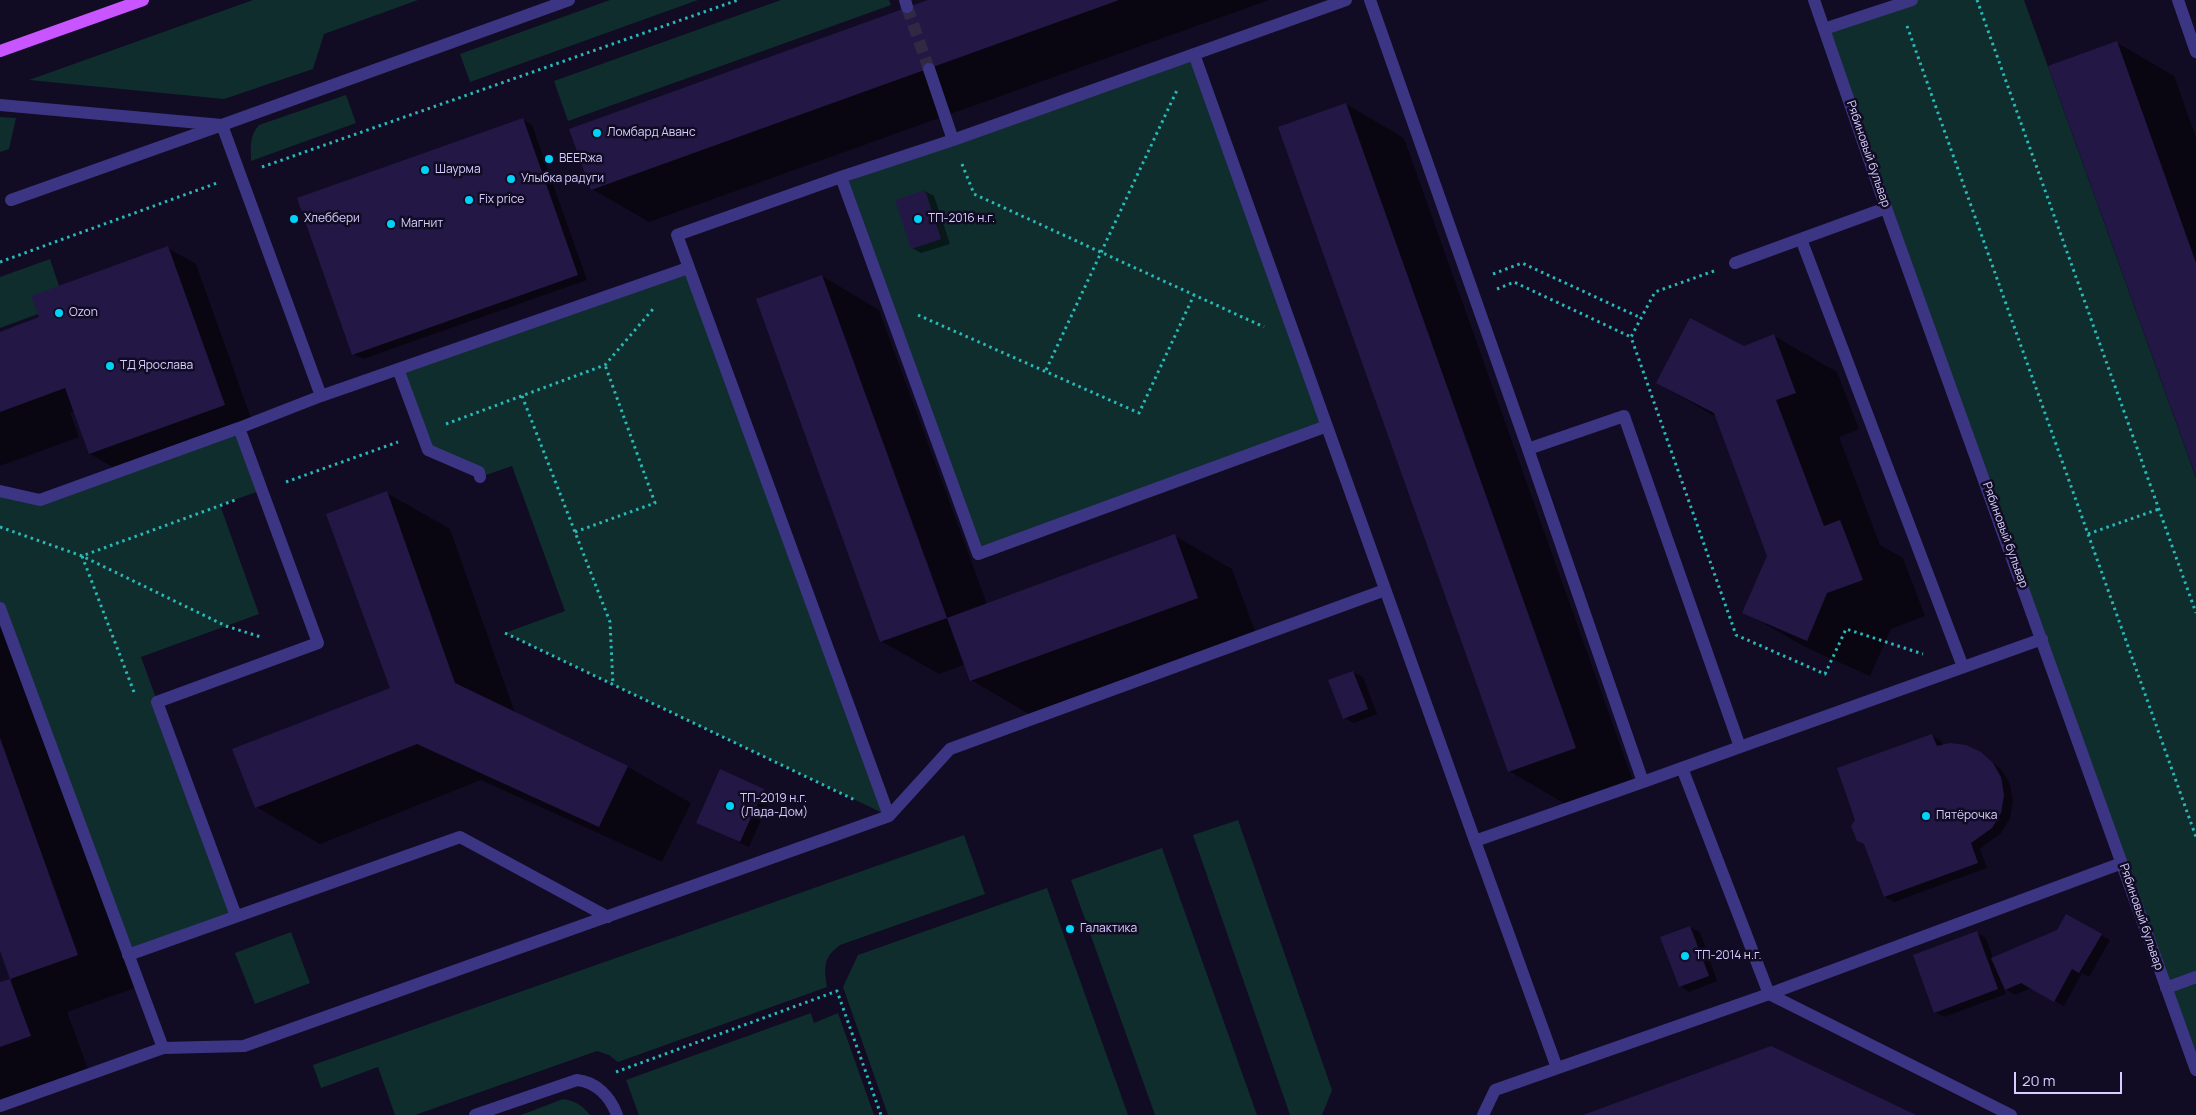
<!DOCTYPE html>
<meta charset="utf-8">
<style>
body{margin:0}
#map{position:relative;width:2196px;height:1115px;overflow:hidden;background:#110c23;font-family:Manrope,sans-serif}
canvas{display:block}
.scale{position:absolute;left:2014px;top:1072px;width:108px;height:22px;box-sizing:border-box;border:2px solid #d6ceff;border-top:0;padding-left:6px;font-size:15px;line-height:18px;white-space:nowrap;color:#d6ceff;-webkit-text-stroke:4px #110c23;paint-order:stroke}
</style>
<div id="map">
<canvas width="2196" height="1115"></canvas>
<div class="scale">20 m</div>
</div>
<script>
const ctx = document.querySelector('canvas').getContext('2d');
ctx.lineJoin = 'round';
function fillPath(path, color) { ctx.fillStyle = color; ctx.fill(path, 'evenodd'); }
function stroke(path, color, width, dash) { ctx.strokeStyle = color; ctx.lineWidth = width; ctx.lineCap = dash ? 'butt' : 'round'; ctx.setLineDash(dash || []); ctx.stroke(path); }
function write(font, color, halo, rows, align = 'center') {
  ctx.font = font + ' Manrope,sans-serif'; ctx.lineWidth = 5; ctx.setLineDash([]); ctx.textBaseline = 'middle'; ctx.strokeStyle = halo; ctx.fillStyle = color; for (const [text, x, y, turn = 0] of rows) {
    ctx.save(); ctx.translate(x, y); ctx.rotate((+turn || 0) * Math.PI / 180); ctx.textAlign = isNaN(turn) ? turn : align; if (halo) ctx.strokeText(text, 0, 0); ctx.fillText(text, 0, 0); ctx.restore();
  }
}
fillPath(new Path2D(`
 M 253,0 L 418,0 L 324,34 L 313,69 L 224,99 L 29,80 Z
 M 610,0 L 698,0 L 470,82 L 460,54 Z
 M 781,0 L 889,0 L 891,5 L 568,121 L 554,81 Z
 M 1912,0 L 2024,0 L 2196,478 L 2196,1070 L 1824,29 Z
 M 1191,58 L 1324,425 L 979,550 L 846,182 Z
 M 346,95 L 356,123 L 251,161 C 251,147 249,136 259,125 Z
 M 0,117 L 16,118 L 9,149 L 0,152 Z
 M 50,259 L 65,304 L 0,328 L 0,277 Z
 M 688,268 L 889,816 L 505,633 L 565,611 L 512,466 L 480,477 L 428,450 L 398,370 Z
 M 239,428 L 262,490 L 220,505 L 259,614 L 141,657 L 236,916 L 128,955 L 0,608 L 0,491 L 40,500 Z
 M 1238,820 L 1332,1090 L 1322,1115 L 1290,1115 L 1193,835 Z
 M 964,835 L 985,894 L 840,945 C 823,958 824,966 827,987 L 618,1062 L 609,1055 L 597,1051 L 415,1115 L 395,1115 L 378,1067 L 321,1088 L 313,1065 Z
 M 1162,848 L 1257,1115 L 1155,1115 L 1071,880 Z
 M 1047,888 L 1128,1115 L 888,1115 L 843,987 L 858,955 Z
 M 291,932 L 310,983 L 255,1004 L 235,953 Z
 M 811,1013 L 814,1023 L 838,1013 L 874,1115 L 639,1115 L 626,1080 Z
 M 563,1099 C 575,1101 582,1105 590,1115 L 521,1115 Z`), '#0f2d2d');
fillPath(new Path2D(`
 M 932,0 L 1269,0 L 649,222 L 592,189 Z
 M 2116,42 L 2174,76 L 2196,137 L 2196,474 Z
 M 1346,104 L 1404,138 L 1633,781 L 1567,805 L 1509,771 Z
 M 523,120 L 532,125 L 587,280 L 363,359 L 353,354 Z
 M 925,191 L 934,196 L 950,244 L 921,253 L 912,248 Z
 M 168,248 L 196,264 L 252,421 L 118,470 L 90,454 L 75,411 L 70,413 L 79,437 L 0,466 L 0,333 L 40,318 Z
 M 822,276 L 879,310 L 987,604 L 1175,536 L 1232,569 L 1255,631 L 1029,714 L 971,680 L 966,664 L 939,674 L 881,641 Z
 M 1774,336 L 1837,372 L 1859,429 L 1839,437 L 1880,545 L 1903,558 L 1925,616 L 1891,629 L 1870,676 L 1807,648 L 1744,612 L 1768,556 L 1716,417 L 1657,383 Z
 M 387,493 L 450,529 L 515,713 L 628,767 L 691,803 L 662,862 L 481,780 L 320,844 L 256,807 L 391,689 Z
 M 0,626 L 7,630 L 135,988 L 67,1012 L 88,1069 L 0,1101 L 0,984 L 12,980 L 0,947 Z
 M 1353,672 L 1363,677 L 1377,714 L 1354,723 L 1344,718 Z
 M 1932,735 L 1941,741 L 1943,746 L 1980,753 L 2002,770 L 2010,784 L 2013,801 L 2010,818 L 2001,833 L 1980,849 L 1987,868 L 1894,902 L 1885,897 Z
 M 763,790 L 772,795 L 749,847 L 697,823 Z
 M 2066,915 L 2110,940 L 2089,977 L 2082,973 L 2064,1006 L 2031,988 L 2015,995 L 2004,988 L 2006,994 L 1944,1017 L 1935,1012 L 1977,933 L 1986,938 L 1993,958 L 2058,931 Z
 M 1690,927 L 1700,932 L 1717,981 L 1689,992 L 1680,986 Z`), '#0007');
fillPath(new Path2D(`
 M 928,0 L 1119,0 L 591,190 L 569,129 Z
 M 2117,41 L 2196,263 L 2196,477 L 2048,66 Z
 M 1346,103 L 1576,748 L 1508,772 L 1278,127 Z
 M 523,118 L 578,275 L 352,355 L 297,198 Z
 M 925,190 L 941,239 L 911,249 L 895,200 Z
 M 168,246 L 225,405 L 89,454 L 65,388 L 0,412 L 0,332 L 39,317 L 31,296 Z
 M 822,275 L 947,618 L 880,642 L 756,299 Z
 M 1690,318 L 1744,346 L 1774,334 L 1796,393 L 1776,400 L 1824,526 L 1840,520 L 1863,580 L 1827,593 L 1807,641 L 1742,613 L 1767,556 L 1714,413 L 1656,383 Z
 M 387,491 L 455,683 L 628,766 L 599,827 L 417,744 L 255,808 L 232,749 L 390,688 L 326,514 Z
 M 1175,534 L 1198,598 L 970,681 L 947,618 Z
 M 1353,671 L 1368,709 L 1343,719 L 1328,680 Z
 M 1932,734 L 1937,746 L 1950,743 L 1966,745 L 1981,752 L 1993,763 L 2001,777 L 2004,795 L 2001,813 L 1992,828 L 1971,843 L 1978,863 L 1884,897 L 1864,844 L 1857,841 L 1851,826 L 1855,820 L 1837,768 Z
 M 0,738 L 78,955 L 10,979 L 0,951 Z
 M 720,769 L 764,789 L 740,842 L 696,823 Z
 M 2066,914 L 2102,934 L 2079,973 L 2072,969 L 2054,1002 L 2021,983 L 2005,990 L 1991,958 L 2057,930 Z
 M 1690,926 L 1709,976 L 1679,987 L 1660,937 Z
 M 1977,931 L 1998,989 L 1934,1013 L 1913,955 Z
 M 10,979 L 31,1036 L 0,1047 L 0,982 Z
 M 1771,1046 L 1916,1115 L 1583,1115 Z`), '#231845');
stroke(new Path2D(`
 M 907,7 L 929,69`), '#2f2944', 12, [12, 6]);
stroke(new Path2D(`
 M 1977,0 L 2196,613
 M 1907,26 L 2196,837
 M 962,164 L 974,194 L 1264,327
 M 262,167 L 738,0
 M 0,262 L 217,183
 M 1714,271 L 1655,292 L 1631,337 L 1736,635 L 1825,674 L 1846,629 L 1923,654
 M 1493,274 L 1522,263 L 1641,318
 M 1497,289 L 1514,282 L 1631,337
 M 918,315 L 1139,413 L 1194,295
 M 1046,370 L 1178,88
 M 522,396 L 610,622 L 613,685
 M 446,424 L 605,365 L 653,309
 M 286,482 L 398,442
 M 0,527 L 82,556 L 226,626 L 261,637
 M 575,532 L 655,503 L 605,365
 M 2088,534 L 2159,509
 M 505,633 L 857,801
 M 134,692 L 82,556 L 238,499
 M 616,1072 L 837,991 L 881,1115`), '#28b9b8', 3, [2.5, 4]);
stroke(new Path2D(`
 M 905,0 L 907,7
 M 1370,0 L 1528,449
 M 1814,0 L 1886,208 L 2196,1070
 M 2178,0 L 2196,52
 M 1824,29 L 1912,0
 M 1194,54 L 1475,841 L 1643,782
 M 929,69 L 953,140
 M 0,105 L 222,125 L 569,0
 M 841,177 L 978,554 L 1327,426
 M 11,200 L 222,125 L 321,396
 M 1801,239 L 1963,667
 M 1735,263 L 1886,208
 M 398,369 L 428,450 L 479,472 L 480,477
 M 0,491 L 40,500 L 239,428 L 321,396 L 688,268
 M 0,608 L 163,1048
 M 1740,747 L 1643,782 L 1528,449 L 1624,416 L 1740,747 L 2042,639
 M 1682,768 L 1769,994 L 2122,863
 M 889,816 L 677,235 L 841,177 L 953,140 L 1346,0
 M 1475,841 L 1557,1068
 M 236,916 L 157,702 L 318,643 L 239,428
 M 128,955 L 460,837 L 608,917
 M 2166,988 L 2196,977
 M 0,1106 L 163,1048 L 244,1046 L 889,816 L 950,749 L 1385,590
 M 475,1115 L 577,1080 C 596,1082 610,1096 617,1115
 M 1483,1115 L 1495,1090 L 1769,994 L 2011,1115`), '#3c3584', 12);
stroke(new Path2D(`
 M 0,51 L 143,0`), '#c855ff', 12);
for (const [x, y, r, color] of [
 [597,133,5,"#00d3f9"],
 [549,159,5,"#00d3f9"],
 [425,170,5,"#00d3f9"],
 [511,179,5,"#00d3f9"],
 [469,200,5,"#00d3f9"],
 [294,219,5,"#00d3f9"],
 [918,219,5,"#00d3f9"],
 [391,224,5,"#00d3f9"],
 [59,313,5,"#00d3f9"],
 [110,366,5,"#00d3f9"],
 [730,806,5,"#00d3f9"],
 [1926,816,5,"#00d3f9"],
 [1070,929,5,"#00d3f9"],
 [1685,956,5,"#00d3f9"]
]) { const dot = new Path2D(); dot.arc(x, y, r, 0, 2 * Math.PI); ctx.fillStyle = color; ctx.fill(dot); stroke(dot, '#110c23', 2); }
write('12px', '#d6ceff', '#110c23', [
 ["Ломбард Аванс",607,133],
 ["BEERжа",559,159],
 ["Шаурма",435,170],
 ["Улыбка радуги",521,179],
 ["Fix price",479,200],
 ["Хлеббери",304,219],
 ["ТП-2016 н.г.",928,219],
 ["Магнит",401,224],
 ["Ozon",69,313],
 ["ТД Ярослава",120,366],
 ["ТП-2019 н.г.",740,799],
 ["(Лада-Дом)",740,813],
 ["Пятёрочка",1936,816],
 ["Галактика",1080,929],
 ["ТП-2014 н.г.",1695,956]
], 'left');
write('12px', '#d6ceff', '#110c23', [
 ["Рябиновый бульвар",1868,154,71],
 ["Рябиновый бульвар",2005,535,70],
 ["Рябиновый бульвар",2141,917,71]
]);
</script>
